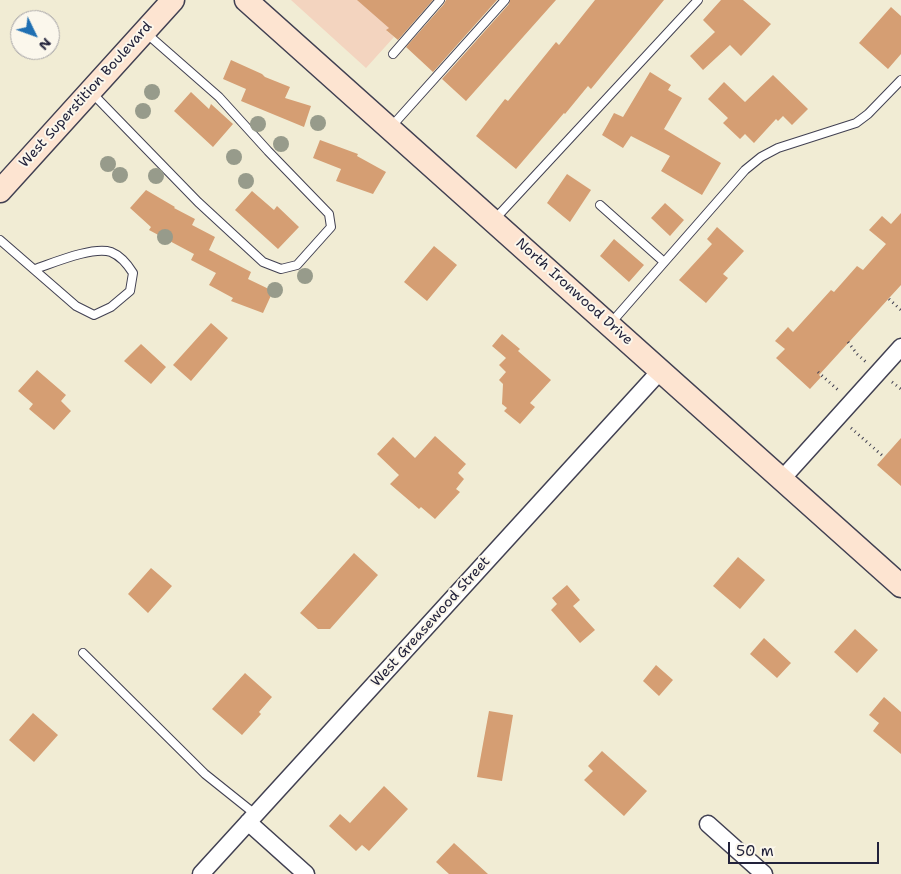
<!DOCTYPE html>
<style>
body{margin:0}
#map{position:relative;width:901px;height:874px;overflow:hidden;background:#f1ecd4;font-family:"Shantell Sans",sans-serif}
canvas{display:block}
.north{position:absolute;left:10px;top:10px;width:50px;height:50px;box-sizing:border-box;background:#fbf7ec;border:1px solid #a4a2a5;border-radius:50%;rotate:132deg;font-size:14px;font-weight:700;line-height:20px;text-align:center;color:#22223b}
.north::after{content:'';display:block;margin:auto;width:18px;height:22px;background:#1f6fb2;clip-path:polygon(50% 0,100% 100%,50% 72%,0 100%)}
.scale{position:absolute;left:728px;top:842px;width:151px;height:22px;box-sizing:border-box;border:2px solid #22223b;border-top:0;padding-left:6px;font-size:15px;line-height:18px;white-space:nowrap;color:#22223b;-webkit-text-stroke:4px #fbf7ec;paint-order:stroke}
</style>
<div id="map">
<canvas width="901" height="874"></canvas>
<div class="north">N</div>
<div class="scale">50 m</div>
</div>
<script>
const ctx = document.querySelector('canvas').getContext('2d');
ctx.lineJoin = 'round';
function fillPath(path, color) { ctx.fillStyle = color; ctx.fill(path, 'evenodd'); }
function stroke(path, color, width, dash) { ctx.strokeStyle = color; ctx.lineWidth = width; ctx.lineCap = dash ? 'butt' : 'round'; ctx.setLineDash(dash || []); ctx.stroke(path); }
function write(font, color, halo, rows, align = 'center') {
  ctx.font = font + ' "Shantell Sans",sans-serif'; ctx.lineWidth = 4; ctx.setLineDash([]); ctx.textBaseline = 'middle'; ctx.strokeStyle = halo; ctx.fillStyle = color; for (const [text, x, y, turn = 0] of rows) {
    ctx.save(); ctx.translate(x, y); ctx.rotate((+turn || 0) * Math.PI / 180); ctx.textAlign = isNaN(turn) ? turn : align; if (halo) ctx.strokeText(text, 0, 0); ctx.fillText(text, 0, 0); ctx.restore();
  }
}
fillPath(new Path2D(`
 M 291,0 L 384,0 L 389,28 L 387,31 L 394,37 L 366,68 Z`), '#f3d4bf');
fillPath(new Path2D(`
 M 357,0 L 433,0 L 398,40 L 386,30 L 389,28 Z
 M 446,0 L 497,0 L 433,72 L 406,47 L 444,4 Z
 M 510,0 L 556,0 L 466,101 L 442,79 L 509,4 Z
 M 595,0 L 664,0 L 591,89 L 588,86 L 565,114 L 564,113 L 516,169 L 476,136 L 505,99 L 508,101 L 556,42 L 559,45 Z
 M 721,0 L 743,0 L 771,24 L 741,56 L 730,45 L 703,70 L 690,56 L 715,32 L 703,20 Z
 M 891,7 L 901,16 L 901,54 L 888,69 L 859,43 Z
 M 231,60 L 262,74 L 265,77 L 290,87 L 285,98 L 311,106 L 304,127 L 241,101 L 246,89 L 223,79 Z
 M 650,72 L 671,85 L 668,90 L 682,98 L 664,129 L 721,163 L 702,195 L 661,171 L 670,156 L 631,136 L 623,148 L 602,135 L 614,113 L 623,117 Z
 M 773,75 L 808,109 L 792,125 L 783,116 L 778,121 L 776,119 L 754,143 L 745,134 L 740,139 L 723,123 L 728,118 L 708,99 L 724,82 L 745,102 Z
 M 191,92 L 209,109 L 211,104 L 233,124 L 213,147 L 174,111 Z
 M 320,140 L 358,154 L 357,156 L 386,172 L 373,194 L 336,181 L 341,169 L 313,158 Z
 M 567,174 L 591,190 L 570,222 L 547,203 Z
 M 146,190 L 175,207 L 174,208 L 195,219 L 192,225 L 215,237 L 209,250 L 251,272 L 248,279 L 273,291 L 263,313 L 231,301 L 233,298 L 209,285 L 216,273 L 191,260 L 194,254 L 149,230 L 151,227 L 130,208 Z
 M 252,191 L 274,210 L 277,206 L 299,227 L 278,249 L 235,210 Z
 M 665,203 L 684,220 L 670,236 L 651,218 Z
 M 901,213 L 901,285 L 819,375 L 821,377 L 810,389 L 776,358 L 785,349 L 775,341 L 788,327 L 793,332 L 831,290 L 834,292 L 857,266 L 863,270 L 886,244 L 869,230 L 882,216 L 891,224 Z
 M 717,227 L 744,251 L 723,274 L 728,278 L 706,303 L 679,280 L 712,244 L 707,239 Z
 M 614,239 L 644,265 L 629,282 L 600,256 Z
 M 434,246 L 457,265 L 427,301 L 404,282 Z
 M 211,323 L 228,338 L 191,381 L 173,365 Z
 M 502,334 L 520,349 L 518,351 L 551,380 L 530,403 L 535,407 L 520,424 L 504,411 L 507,408 L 502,404 L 503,384 L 499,380 L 506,372 L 499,365 L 506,358 L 492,346 Z
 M 141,344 L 166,367 L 151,384 L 124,361 Z
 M 37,370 L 66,395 L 61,401 L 71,411 L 54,430 L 29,409 L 33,404 L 18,391 Z
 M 435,436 L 466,464 L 458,473 L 464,479 L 456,489 L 460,492 L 435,519 L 421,507 L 419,509 L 390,484 L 399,475 L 377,454 L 393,437 L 415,458 Z
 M 901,438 L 901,486 L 877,465 Z
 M 354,553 L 378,575 L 330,629 L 318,629 L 300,613 Z
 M 738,557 L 765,580 L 740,609 L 713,586 Z
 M 151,568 L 172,586 L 148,613 L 128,594 Z
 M 567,585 L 580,600 L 573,606 L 595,630 L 580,643 L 551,610 L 557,604 L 552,598 Z
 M 855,629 L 878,650 L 857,673 L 834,652 Z
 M 764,638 L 791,663 L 777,678 L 750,654 Z
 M 656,665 L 673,680 L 659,696 L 643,681 Z
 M 245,673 L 272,697 L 259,712 L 261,714 L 242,735 L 212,709 Z
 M 884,697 L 901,712 L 901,754 L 873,731 L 879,723 L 869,715 Z
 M 489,711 L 513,715 L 502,781 L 477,777 Z
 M 33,713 L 58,735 L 34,762 L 9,740 Z
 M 602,751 L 647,791 L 624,816 L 584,780 L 593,771 L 588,766 Z
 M 384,786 L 408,809 L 369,851 L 362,845 L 356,851 L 329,826 L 340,814 L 350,823 Z
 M 454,843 L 488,874 L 449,874 L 436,862 Z`), '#d59e73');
const lane = new Path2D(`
 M 393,54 L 440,0
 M 91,92 L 198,202 L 263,262 L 281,269 L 297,265 L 331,227 L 329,214 L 268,151 L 219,97 L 146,33
 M 391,127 L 505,0
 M 600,205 L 664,262
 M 495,219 L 698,0
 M 0,240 L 76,306 L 94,315 L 111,307 L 130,291 L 133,273 C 128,265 121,256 111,252 C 93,246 53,263 35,269
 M 611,323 L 745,170 L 761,157 L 778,148 L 856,123 L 868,114 L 901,80
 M 83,653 L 205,774 L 255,814`);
const street = new Path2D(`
 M 782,479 L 901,347
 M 248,822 L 306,874
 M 708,824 L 764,874
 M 201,874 L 661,370`);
const secondary = new Path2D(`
 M 246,0 L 901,586
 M 0,191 L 173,0`);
stroke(lane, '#414052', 10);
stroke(street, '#414052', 19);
stroke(secondary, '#414052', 25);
stroke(new Path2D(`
 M 889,299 L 901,310
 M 848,342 L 857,354 L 866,362
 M 818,372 L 838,390
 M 892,382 L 901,389
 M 851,428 L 884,457`), '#414052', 3, [1, 4]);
stroke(lane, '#fff', 8);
stroke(street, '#fff', 16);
stroke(secondary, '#fde4d1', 22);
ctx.fillStyle = '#979b8b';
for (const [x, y] of [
 [152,92],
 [143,111],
 [318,123],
 [258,124],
 [281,144],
 [234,157],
 [108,164],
 [120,175],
 [156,176],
 [246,181],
 [165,237],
 [305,276],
 [275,290]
]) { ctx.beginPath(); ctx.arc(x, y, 8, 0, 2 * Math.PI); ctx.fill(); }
write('14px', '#22223b', '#fbf7ec', [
 ["West Superstition Boulevard",86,95,-48],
 ["North Ironwood Drive",574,292,42],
 ["West Greasewood Street",431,622,-48]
]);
</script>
